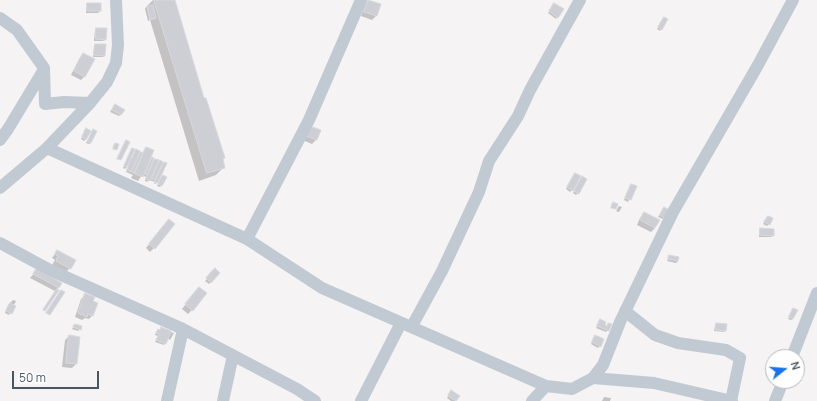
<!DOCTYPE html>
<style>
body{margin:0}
#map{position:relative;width:817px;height:401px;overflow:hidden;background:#f5f3f3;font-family:Manrope,sans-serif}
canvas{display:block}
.north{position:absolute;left:765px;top:349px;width:40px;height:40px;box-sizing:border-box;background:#fff;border:1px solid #b7bbc0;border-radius:50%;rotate:73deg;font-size:11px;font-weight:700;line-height:16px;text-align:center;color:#4a5661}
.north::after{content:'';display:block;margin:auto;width:14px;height:18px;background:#1a73e8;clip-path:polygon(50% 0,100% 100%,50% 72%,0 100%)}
.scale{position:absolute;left:12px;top:371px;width:87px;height:18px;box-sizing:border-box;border:2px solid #4a5661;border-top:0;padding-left:5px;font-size:12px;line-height:14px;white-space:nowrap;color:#4a5661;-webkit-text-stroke:3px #fff;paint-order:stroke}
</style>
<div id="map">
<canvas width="817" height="401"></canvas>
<div class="north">N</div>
<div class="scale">50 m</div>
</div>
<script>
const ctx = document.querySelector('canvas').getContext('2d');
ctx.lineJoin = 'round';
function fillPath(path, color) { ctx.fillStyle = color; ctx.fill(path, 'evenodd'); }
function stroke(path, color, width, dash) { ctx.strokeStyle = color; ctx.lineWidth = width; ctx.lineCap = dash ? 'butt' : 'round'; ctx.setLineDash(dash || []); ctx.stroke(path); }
fillPath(new Path2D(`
 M 153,0 L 173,0 L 224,167 L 216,175 L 199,181 L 150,20 L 148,21 L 145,9 L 146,7 Z
 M 369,1 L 376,16 L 372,20 L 361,16 L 365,5 Z
 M 88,4 L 100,4 L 100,11 L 98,13 L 86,13 L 86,6 Z
 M 553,6 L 557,17 L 556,19 L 548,13 Z
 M 664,18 L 661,29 L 660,31 L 657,29 Z
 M 97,29 L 105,40 L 103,41 L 94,41 L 95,30 Z
 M 95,45 L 104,56 L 103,57 L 93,57 L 94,47 Z
 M 83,55 L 85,76 L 81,80 L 71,75 L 79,59 Z
 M 115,105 L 120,115 L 119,116 L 110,112 Z
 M 86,130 L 86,139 L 84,141 L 81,139 Z
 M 93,130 L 91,143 L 89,144 L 86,143 Z
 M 319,131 L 316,140 L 312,144 L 300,139 Z
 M 146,148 L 148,163 L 152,159 L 157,161 L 155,166 L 160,162 L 165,164 L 158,181 L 163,176 L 161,186 L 160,187 L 157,186 L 160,180 L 155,184 L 154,184 L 155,182 L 149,180 L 147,182 L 145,181 L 146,177 L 142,175 L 138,181 L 131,178 L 133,175 L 126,172 L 129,164 L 125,169 L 123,168 L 133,149 L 130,159 L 132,159 L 137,151 L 142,153 Z
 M 575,174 L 572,190 L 570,192 L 566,189 Z
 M 581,179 L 578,193 L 576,195 L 573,193 Z
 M 631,185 L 635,187 L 628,202 L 624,200 Z
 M 619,206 L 622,207 L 619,212 L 616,211 Z
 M 664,208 L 664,218 L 663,219 L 658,217 Z
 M 644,213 L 655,228 L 651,232 L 637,225 L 640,218 Z
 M 768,217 L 769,224 L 767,226 L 763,224 Z
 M 165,224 L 154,248 L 150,252 L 146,248 Z
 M 761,229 L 773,235 L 771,237 L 759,237 L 759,231 Z
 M 57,251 L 70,268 L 66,272 L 52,265 L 55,260 L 52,258 Z
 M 669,256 L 678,257 L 678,261 L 676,263 L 667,261 Z
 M 215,270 L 218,273 L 209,284 L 205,281 Z
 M 36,271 L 59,287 L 56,290 L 57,291 L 42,312 L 55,291 L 30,278 Z
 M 195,292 L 192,310 L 188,314 L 182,309 Z
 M 86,295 L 91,302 L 93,315 L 89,319 L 85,318 L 82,320 L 75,317 L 81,299 Z
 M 13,300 L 16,301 L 9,315 L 5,313 L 8,305 Z
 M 793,309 L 793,319 L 791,320 L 788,319 Z
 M 600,320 L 603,325 L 606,327 L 609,324 L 608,330 L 606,332 L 596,328 Z
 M 716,324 L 725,330 L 724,332 L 714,331 L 715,326 Z
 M 75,325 L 80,329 L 78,331 L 72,329 Z
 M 162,329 L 174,333 L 170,340 L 167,338 L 164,345 L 155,342 L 158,336 L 155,335 L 156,332 Z
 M 69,336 L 79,338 L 76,364 L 72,368 L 62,367 L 65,340 Z
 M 594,338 L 600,346 L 598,348 L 591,344 Z
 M 450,393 L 458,396 L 455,401 L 451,401 L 447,398 Z
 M 604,397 L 611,398 L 610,401 L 602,401 Z`), '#0003');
const building = new Path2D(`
 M 154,0 L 175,0 L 204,98 L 206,98 L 225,158 L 223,159 L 225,168 L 207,173 Z
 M 368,0 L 381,4 L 377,16 L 364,12 Z
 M 87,3 L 101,3 L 101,11 L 87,11 Z
 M 554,3 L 564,9 L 558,18 L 549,11 Z
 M 153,5 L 156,18 L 150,20 L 147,7 Z
 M 664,17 L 668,19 L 662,30 L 658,27 Z
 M 96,28 L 107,28 L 106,40 L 96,39 Z
 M 95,44 L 106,44 L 105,56 L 94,55 Z
 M 83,53 L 95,59 L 85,77 L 74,71 Z
 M 115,104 L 125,110 L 121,115 L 112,110 Z
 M 307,125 L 321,130 L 317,140 L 303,135 Z
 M 86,128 L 91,131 L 86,140 L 82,137 Z
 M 93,129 L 97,131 L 91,143 L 88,142 Z
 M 126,140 L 130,142 L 121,160 L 117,159 Z
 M 115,143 L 119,144 L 117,150 L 113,149 Z
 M 146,147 L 154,150 L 143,177 L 135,174 Z
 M 132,148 L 135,149 L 127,167 L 124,166 Z
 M 136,149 L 140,151 L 131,172 L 127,170 Z
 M 141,152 L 143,153 L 134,173 L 132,172 Z
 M 152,157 L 154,158 L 147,175 L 145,174 Z
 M 155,159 L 159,160 L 150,181 L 146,179 Z
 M 160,160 L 163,162 L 155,180 L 152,179 Z
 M 164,162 L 167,163 L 158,183 L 155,182 Z
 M 575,173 L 581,176 L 573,191 L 567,187 Z
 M 163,175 L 167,177 L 162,186 L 158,184 Z
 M 582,176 L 587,179 L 579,194 L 574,191 Z
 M 631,184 L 637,186 L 631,200 L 625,198 Z
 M 613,202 L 618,204 L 616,209 L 611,208 Z
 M 664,207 L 669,210 L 665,218 L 660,215 Z
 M 644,212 L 660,220 L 655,228 L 640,220 Z
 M 768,216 L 773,218 L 770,225 L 764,222 Z
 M 169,219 L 175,224 L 155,249 L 149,244 Z
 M 760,228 L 774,229 L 774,236 L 760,235 Z
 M 57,250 L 76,260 L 71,269 L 56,261 L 58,256 L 55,254 Z
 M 669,255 L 679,257 L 678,261 L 668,259 Z
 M 215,268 L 220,273 L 211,283 L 206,278 Z
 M 36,269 L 62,283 L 59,288 L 33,274 Z
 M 199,287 L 207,293 L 193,311 L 185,304 Z
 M 57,289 L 59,290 L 45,311 L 43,310 Z
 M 61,290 L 65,292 L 50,315 L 46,313 Z
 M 85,293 L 95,297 L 93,301 L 98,303 L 93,316 L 88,314 L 87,317 L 78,313 Z
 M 10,303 L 16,306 L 12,314 L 6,311 Z
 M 793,308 L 798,310 L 793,319 L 789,317 Z
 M 600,319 L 606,322 L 605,325 L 607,326 L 608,323 L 612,324 L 609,331 L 597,326 Z
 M 716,323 L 727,324 L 726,331 L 716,330 Z
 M 75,324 L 82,326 L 81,330 L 73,327 Z
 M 161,327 L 171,331 L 166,344 L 156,340 L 159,334 L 156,333 L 158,329 L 160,330 Z
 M 69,335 L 80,337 L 77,364 L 66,363 Z
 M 595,335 L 604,339 L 601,347 L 592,342 Z
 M 451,390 L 460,396 L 456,401 L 448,396 Z`);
fillPath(building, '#cdcfd5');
stroke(building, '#d7d9de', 1);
stroke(new Path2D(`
 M 0,18 L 17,30 L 44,68 L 45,104 L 64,102 L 90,103
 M 0,140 L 8,129 L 43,71
 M 47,148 L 247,239 L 322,288 L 546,386 L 572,389 L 593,378 L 603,365 L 620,322 L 673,212 L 758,65 L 793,0
 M 0,188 L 47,148 L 90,103 L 107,82 L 116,63 L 118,45 L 116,0
 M 247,239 L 309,120 L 361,0
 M 0,243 L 50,270 L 183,329 L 297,389 L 315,401
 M 625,311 L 655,335 L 678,343 L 726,350 L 740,358 L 731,401
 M 412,326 L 442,271 L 479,192 L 489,161 L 518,116 L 530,90 L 580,0
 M 792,357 L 817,293
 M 593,378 L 654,383 L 732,401
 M 167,401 L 183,329
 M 223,401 L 233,355
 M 361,401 L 401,323
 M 532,401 L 546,386
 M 775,401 L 783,381`), '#c1cad2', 12);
</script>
